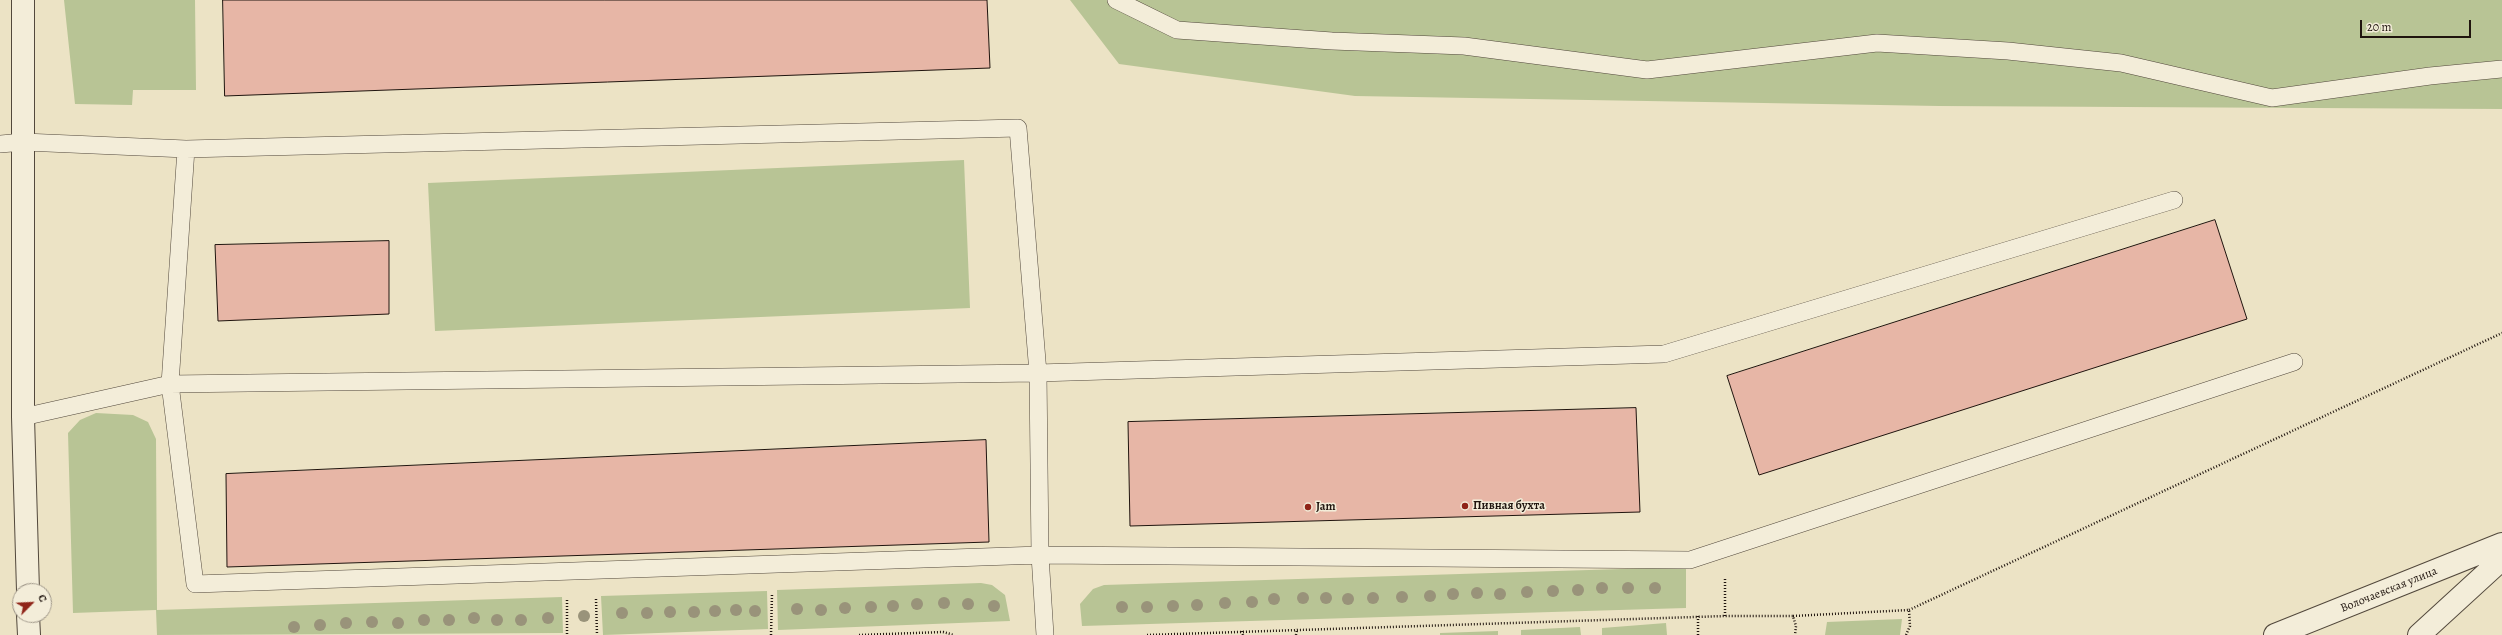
<!DOCTYPE html>
<meta charset="utf-8">
<style>
body{margin:0}
#map{position:relative;width:2502px;height:635px;overflow:hidden;background:#ece3c5;font-family:Alegreya,serif}
canvas{display:block}
.north{position:absolute;left:12px;top:583px;width:40px;height:40px;box-sizing:border-box;background:#f3edd9;border:1px solid #9e9688;border-radius:50%;rotate:66deg;font-size:11px;font-weight:700;line-height:16px;text-align:center;color:#1f140e}
.north::after{content:'';display:block;margin:auto;width:14px;height:18px;background:#8f2418;clip-path:polygon(50% 0,100% 100%,50% 72%,0 100%)}
.scale{position:absolute;left:2360px;top:20px;width:111px;height:18px;box-sizing:border-box;border:2px solid #1f140e;border-top:0;padding-left:5px;font-size:12px;line-height:14px;white-space:nowrap;color:#1f140e;-webkit-text-stroke:3px #f3edd9;paint-order:stroke}
</style>
<div id="map">
<canvas width="2502" height="635"></canvas>
<div class="north">С</div>
<div class="scale">20 m</div>
</div>
<script>
const ctx = document.querySelector('canvas').getContext('2d');
ctx.lineJoin = 'round';
function fillPath(path, color) { ctx.fillStyle = color; ctx.fill(path, 'evenodd'); }
function stroke(path, color, width, dash) { ctx.strokeStyle = color; ctx.lineWidth = width; ctx.lineCap = dash ? 'butt' : 'round'; ctx.setLineDash(dash || []); ctx.stroke(path); }
function write(font, color, halo, rows, align = 'center') {
  ctx.font = font + ' Alegreya,serif'; ctx.lineWidth = 3; ctx.setLineDash([]); ctx.textBaseline = 'middle'; ctx.strokeStyle = halo; ctx.fillStyle = color; for (const [text, x, y, turn = 0] of rows) {
    ctx.save(); ctx.translate(x, y); ctx.rotate((+turn || 0) * Math.PI / 180); ctx.textAlign = isNaN(turn) ? turn : align; if (halo) ctx.strokeText(text, 0, 0); ctx.fillText(text, 0, 0); ctx.restore();
  }
}
fillPath(new Path2D(`
 M 64,0 L 195,0 L 196,90 L 133,90 L 132,105 L 75,104 Z
 M 1070,0 L 2502,0 L 2502,109 L 1939,106 L 1355,96 L 1119,64 Z
 M 964,160 L 970,308 L 435,331 L 428,183 Z
 M 96,413 L 133,415 L 148,422 L 156,439 L 157,610 L 562,597 L 563,633 L 157,635 L 156,610 L 73,613 L 68,433 L 80,420 Z
 M 1686,567 L 1686,608 L 1082,626 L 1080,604 L 1093,589 L 1104,585 Z
 M 981,583 L 992,585 L 1005,595 L 1010,621 L 778,630 L 777,590 Z
 M 767,591 L 768,629 L 603,635 L 601,596 Z
 M 1902,619 L 1900,635 L 1825,635 L 1827,622 Z
 M 1666,623 L 1667,635 L 1591,635 L 1602,635 L 1602,628 Z
 M 1580,627 L 1581,635 L 1521,635 L 1521,630 Z
 M 1498,631 L 1498,635 L 1440,635 L 1440,633 Z`), '#b8c495');
const building = new Path2D(`
 M 223,0 L 987,0 L 990,68 L 225,96 Z
 M 2215,220 L 2247,319 L 1759,475 L 1727,376 Z
 M 389,241 L 389,314 L 218,321 L 215,245 Z
 M 1636,408 L 1640,512 L 1130,526 L 1128,422 Z
 M 986,440 L 989,542 L 227,567 L 226,474 Z`);
fillPath(building, '#e7b6a6');
stroke(building, '#1f140e', 1);
const service = new Path2D(`
 M 1116,0 L 1177,30 L 1332,41 L 1464,46 L 1647,70 L 1877,43 L 2008,51 L 2121,63 L 2272,98 L 2430,76 L 2502,69
 M 0,144 L 24,142 L 186,149 L 1018,128 L 1038,373 L 170,384 L 23,417
 M 186,149 L 170,384 L 195,584 L 1040,555 L 1690,560 L 2294,362
 M 1045,635 L 1040,555 L 1038,373 L 1664,354 L 2174,200`);
const minor = new Path2D(`
 M 23,0 L 23,417 L 28,591
 M 28,615 L 29,635`);
const tertiary = new Path2D(`
 M 2275,635 L 2502,544
 M 2419,635 L 2502,559`);
stroke(service, '#52483c', 18);
stroke(minor, '#52483c', 24);
stroke(tertiary, '#52483c', 24);
stroke(new Path2D(`
 M 596,599 L 597,635
 M 567,600 L 567,635
 M 1909,610 L 2502,333
 M 1725,616 L 1725,579
 M 1793,616 L 1909,610 L 1910,626 L 1906,635
 M 1242,631 L 1243,635
 M 771,635 L 772,594
 M 859,635 L 943,632 L 954,635
 M 1147,635 L 1725,616 L 1793,616 L 1796,626 L 1795,635
 M 1296,635 L 1297,629
 M 1698,635 L 1698,616`), '#1f140e', 2.5, [1, 2]);
stroke(service, '#f3edd9', 17);
stroke(minor, '#f3edd9', 22);
stroke(tertiary, '#f3edd9', 22);
ctx.fillStyle = '#99937a';
for (const [x, y] of [
 [1602,588],
 [1628,588],
 [1655,588],
 [1578,590],
 [1553,591],
 [1527,592],
 [1477,593],
 [1453,594],
 [1500,594],
 [1430,596],
 [1402,597],
 [1303,598],
 [1326,598],
 [1373,598],
 [1274,599],
 [1348,599],
 [1252,602],
 [944,603],
 [1225,603],
 [917,604],
 [968,604],
 [1197,605],
 [893,606],
 [994,606],
 [1173,606],
 [871,607],
 [1122,607],
 [1147,607],
 [845,608],
 [797,609],
 [736,610],
 [821,610],
 [715,611],
 [755,611],
 [670,612],
 [694,612],
 [622,613],
 [647,613],
 [584,616],
 [474,618],
 [548,618],
 [424,620],
 [449,620],
 [497,620],
 [521,620],
 [372,622],
 [346,623],
 [398,623],
 [320,625],
 [294,627]
]) { ctx.beginPath(); ctx.arc(x, y, 6, 0, 2 * Math.PI); ctx.fill(); }
for (const [x, y, r, color] of [
 [1465,506,4,"#8f2418"],
 [1308,507,4,"#8f2418"]
]) { const dot = new Path2D(); dot.arc(x, y, r, 0, 2 * Math.PI); ctx.fillStyle = color; ctx.fill(dot); stroke(dot, '#f3edd9', 1.5); }
write('bold 12px', '#1f140e', '#f3edd9', [
 ["Пивная бухта",1473,506],
 ["Jam",1316,507]
], 'left');
write('12px', '#1f140e', '#f3edd9', [
 ["Волочаевская улица",2389,590,-22]
]);
</script>
